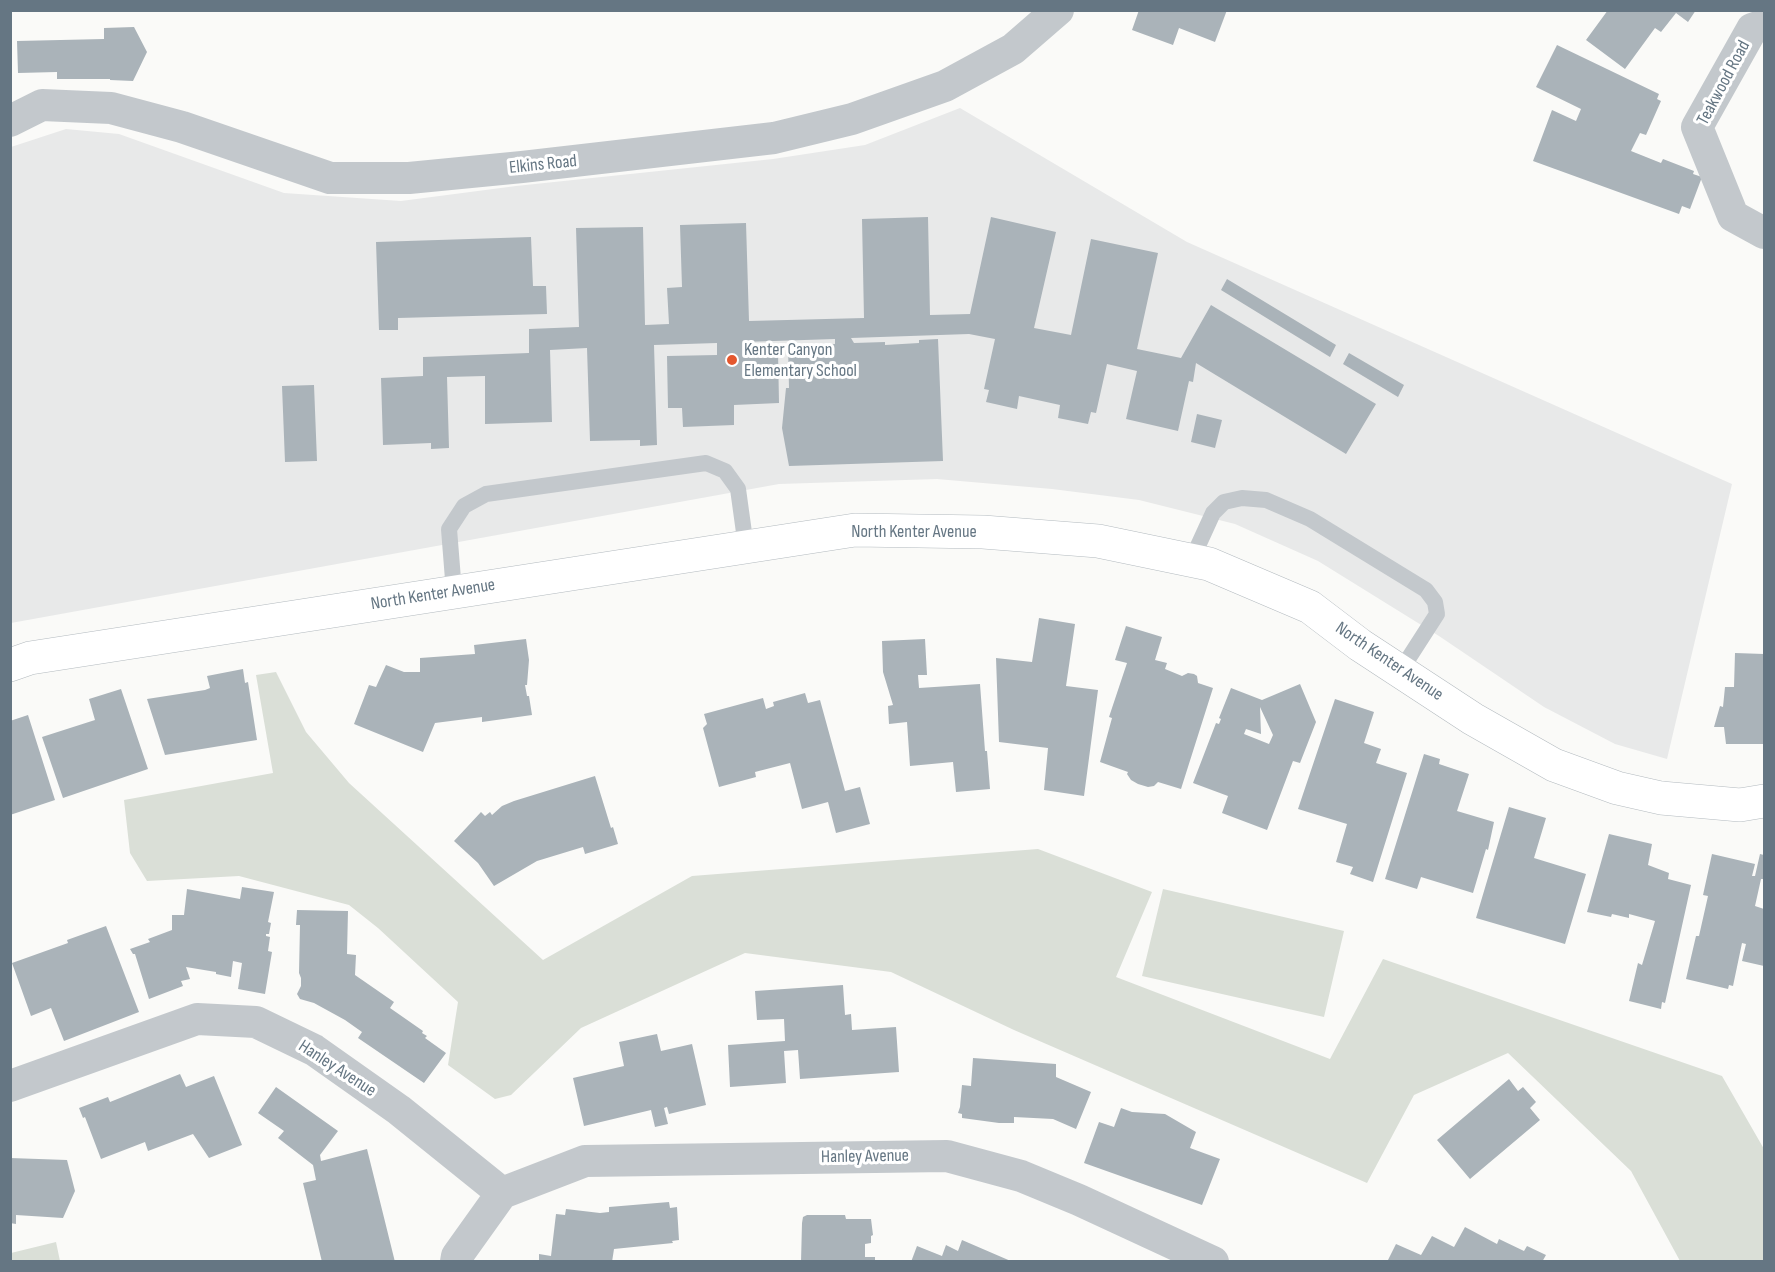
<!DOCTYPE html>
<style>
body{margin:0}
#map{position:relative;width:1775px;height:1272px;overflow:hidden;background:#fafaf8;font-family:"Sofia Sans Condensed",sans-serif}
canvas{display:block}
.frame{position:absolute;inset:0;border:12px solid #657683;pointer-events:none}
</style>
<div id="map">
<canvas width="1775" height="1272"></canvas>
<div class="frame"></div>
</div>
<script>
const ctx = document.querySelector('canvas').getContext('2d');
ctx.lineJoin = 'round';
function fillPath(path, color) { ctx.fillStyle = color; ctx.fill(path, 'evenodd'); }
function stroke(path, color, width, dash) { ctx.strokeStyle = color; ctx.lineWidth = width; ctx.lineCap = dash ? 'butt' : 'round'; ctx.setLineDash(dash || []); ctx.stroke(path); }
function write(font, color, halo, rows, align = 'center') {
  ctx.font = font + ' "Sofia Sans Condensed",sans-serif'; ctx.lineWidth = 6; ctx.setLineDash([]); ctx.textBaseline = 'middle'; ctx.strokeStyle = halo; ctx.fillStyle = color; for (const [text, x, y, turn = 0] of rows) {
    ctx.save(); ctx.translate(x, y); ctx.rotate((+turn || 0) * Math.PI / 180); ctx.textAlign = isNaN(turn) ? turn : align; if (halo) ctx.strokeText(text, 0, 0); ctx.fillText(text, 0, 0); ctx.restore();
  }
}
fillPath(new Path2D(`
 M 960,108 L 1187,242 L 1732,484 L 1667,759 L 1615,744 L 1544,707 L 1439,636 L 1318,561 L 1235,524 L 1139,500 L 1052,489 L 937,479 L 779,484 L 11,623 L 11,147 L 66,129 L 119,134 L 284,193 L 401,201 L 516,186 L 773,159 L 865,145 Z`), '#e8e9e9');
fillPath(new Path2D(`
 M 276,672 L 306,732 L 349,783 L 543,960 L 692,876 L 1038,849 L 1152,892 L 1116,977 L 1330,1059 L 1383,959 L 1722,1076 L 1764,1149 L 1764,1261 L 1680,1261 L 1631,1171 L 1508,1053 L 1414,1095 L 1367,1183 L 1014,1030 L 891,972 L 745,953 L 581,1028 L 511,1095 L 495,1099 L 448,1065 L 458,1002 L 378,928 L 349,905 L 239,876 L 147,881 L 130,853 L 124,800 L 273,773 L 256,675 Z
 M 1163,889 L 1344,931 L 1324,1017 L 1142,976 Z
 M 56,1242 L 60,1261 L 11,1261 L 11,1253 Z`), '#dadfd7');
fillPath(new Path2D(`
 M 1139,10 L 1227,10 L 1215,42 L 1179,28 L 1173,45 L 1132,30 Z
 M 1608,10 L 1696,10 L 1688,22 L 1676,13 L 1661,32 L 1655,28 L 1625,69 L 1586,40 Z
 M 134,27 L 147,52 L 133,81 L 110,80 L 110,79 L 57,79 L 57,72 L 18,73 L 17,41 L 104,39 L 104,28 Z
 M 1557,45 L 1659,94 L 1657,99 L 1661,101 L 1646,135 L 1640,133 L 1631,151 L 1661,163 L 1663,159 L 1694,171 L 1693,174 L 1702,177 L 1690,209 L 1682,206 L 1679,214 L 1533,161 L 1552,110 L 1576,121 L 1581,109 L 1536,87 Z
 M 928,217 L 930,315 L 970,314 L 991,217 L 1056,232 L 1034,328 L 1071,335 L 1091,239 L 1158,253 L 1137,349 L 1181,358 L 1211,305 L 1376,404 L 1346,454 L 1196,363 L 1193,382 L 1189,381 L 1178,431 L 1126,419 L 1137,371 L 1107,364 L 1096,413 L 1091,412 L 1088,424 L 1058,418 L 1060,405 L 1019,396 L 1017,409 L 986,402 L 989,390 L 984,389 L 995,339 L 969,334 L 851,338 L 854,343 L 885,342 L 885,345 L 919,343 L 919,340 L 938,339 L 943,461 L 789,466 L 782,428 L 786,388 L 789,388 L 788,345 L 835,344 L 835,339 L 743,342 L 743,353 L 778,351 L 779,403 L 734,405 L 734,425 L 683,427 L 682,408 L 668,408 L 667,356 L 717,355 L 717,343 L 654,345 L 657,445 L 640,446 L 640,440 L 590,441 L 587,348 L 550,350 L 552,422 L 485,424 L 485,376 L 447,377 L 449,448 L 431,449 L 431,443 L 383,445 L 381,378 L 423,376 L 423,357 L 529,353 L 529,329 L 579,327 L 576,228 L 643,227 L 645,325 L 669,324 L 667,288 L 682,287 L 680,225 L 746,223 L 749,321 L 864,318 L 862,219 Z
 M 531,237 L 533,286 L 546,286 L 547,314 L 398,318 L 398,330 L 379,330 L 376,242 Z
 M 1227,279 L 1336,345 L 1330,357 L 1221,290 Z
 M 1349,353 L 1404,385 L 1398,397 L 1343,364 Z
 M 314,385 L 317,461 L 285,462 L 282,386 Z
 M 1197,414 L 1222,420 L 1215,448 L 1191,442 Z
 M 1039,618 L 1075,624 L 1066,686 L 1098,690 L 1084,796 L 1044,790 L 1048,748 L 999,742 L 996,658 L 1032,662 Z
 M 1126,626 L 1162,637 L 1155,660 L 1167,663 L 1165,669 L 1182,676 L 1188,673 L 1194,674 L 1197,676 L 1198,683 L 1213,688 L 1181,789 L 1158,782 L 1154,786 L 1148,787 L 1138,784 L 1131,780 L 1127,774 L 1128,772 L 1100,762 L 1112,718 L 1109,717 L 1127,663 L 1115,660 Z
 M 526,639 L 529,660 L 527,685 L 525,685 L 527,696 L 529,696 L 532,715 L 482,722 L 482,717 L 435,723 L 423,752 L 354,724 L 369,685 L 376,687 L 386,665 L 404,672 L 420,672 L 420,658 L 475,654 L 474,645 Z
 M 925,639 L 927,675 L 918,675 L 919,688 L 980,684 L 985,751 L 987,751 L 990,789 L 956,792 L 953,762 L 910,766 L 907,722 L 889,724 L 888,706 L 893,705 L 883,672 L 882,641 Z
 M 1735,653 L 1764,654 L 1764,744 L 1726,744 L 1724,727 L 1714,727 L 1720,706 L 1723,707 L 1725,687 L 1734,687 Z
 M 243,669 L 245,683 L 248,682 L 257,740 L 165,755 L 147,699 L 205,690 L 210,688 L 207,676 Z
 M 1300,684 L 1316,722 L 1300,763 L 1293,761 L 1267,830 L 1222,813 L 1228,796 L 1193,783 L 1216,723 L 1219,724 L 1221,719 L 1219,718 L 1231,688 L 1262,700 ZM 1260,707 L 1273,735 L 1269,744 L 1244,734 L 1246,729 L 1261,734 Z
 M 121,689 L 148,769 L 63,798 L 42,737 L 95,720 L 89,699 Z
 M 805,693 L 808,703 L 820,700 L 845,791 L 860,787 L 870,824 L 836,833 L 828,802 L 802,809 L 790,763 L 755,772 L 756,777 L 719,787 L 703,728 L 707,724 L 704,714 L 763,698 L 766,709 L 774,706 L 773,702 Z
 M 1335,699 L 1374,712 L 1364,743 L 1381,749 L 1376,763 L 1407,773 L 1373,882 L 1350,874 L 1353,867 L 1336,862 L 1347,824 L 1298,809 Z
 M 28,715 L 55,800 L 10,815 L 10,721 Z
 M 1424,754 L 1440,759 L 1439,764 L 1469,774 L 1457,811 L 1494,822 L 1488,850 L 1486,849 L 1473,893 L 1421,877 L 1417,889 L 1385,879 Z
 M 595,776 L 611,828 L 613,827 L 618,844 L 585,854 L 583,847 L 537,861 L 494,886 L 478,863 L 454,841 L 481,812 L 485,816 L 490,812 L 492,815 L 502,806 L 514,801 Z
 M 1509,807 L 1546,818 L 1534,858 L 1586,874 L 1565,944 L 1476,918 Z
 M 1609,834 L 1652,844 L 1648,865 L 1669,873 L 1668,879 L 1691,885 L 1665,1003 L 1662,1002 L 1661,1009 L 1629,1001 L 1638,963 L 1642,965 L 1655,921 L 1629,914 L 1629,918 L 1612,914 L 1611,917 L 1587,912 Z
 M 1712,854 L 1755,864 L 1752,876 L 1755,876 L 1760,854 L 1764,855 L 1764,879 L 1761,879 L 1755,906 L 1764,909 L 1764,966 L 1742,961 L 1746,944 L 1742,943 L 1733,986 L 1729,985 L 1728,989 L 1686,979 L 1696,936 L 1699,936 L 1708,896 L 1703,895 Z
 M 242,887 L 274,892 L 268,922 L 271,923 L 269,934 L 266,934 L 266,936 L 270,937 L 268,951 L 272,952 L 265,994 L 238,989 L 242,963 L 233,961 L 231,977 L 216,974 L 216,972 L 186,967 L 190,979 L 181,981 L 183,986 L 149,999 L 135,954 L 133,954 L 130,949 L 150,942 L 148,939 L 172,930 L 172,915 L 184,915 L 187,889 L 240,899 Z
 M 297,910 L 348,911 L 347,954 L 356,955 L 355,975 L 394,1002 L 390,1008 L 423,1031 L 422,1033 L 427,1036 L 425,1038 L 446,1053 L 424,1083 L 358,1038 L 362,1032 L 345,1020 L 314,1003 L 300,999 L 297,994 L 301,986 L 301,978 L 299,973 L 300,925 L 296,925 Z
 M 106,926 L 139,1012 L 64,1041 L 51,1008 L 31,1016 L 12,963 L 68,943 L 67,940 Z
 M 843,985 L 845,1015 L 851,1014 L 852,1030 L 896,1027 L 899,1072 L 800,1079 L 798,1050 L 784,1051 L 786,1083 L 730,1087 L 728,1045 L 785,1041 L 784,1019 L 757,1020 L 755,991 Z
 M 657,1034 L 661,1051 L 692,1044 L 706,1105 L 669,1114 L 667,1107 L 664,1108 L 668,1124 L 655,1127 L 651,1110 L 584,1126 L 573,1078 L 624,1066 L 619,1042 Z
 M 973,1058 L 1056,1064 L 1056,1077 L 1091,1092 L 1076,1129 L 1053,1119 L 1014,1117 L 1014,1123 L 999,1123 L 962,1118 L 962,1114 L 958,1113 L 960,1107 L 962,1085 L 971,1086 Z
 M 180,1074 L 186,1087 L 214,1076 L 242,1145 L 209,1158 L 193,1134 L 148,1151 L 145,1142 L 101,1159 L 85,1117 L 83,1118 L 79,1108 L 108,1097 L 110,1102 Z
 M 1509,1079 L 1518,1091 L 1523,1087 L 1536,1102 L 1530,1108 L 1540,1120 L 1470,1179 L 1437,1140 Z
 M 276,1087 L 338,1131 L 320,1155 L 321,1161 L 367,1149 L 395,1262 L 322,1262 L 303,1183 L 316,1180 L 313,1165 L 278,1138 L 284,1131 L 258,1113 Z
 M 1121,1108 L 1132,1112 L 1165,1114 L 1196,1132 L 1190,1148 L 1220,1159 L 1202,1205 L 1084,1163 L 1099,1122 L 1114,1127 Z
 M 10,1158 L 67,1160 L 75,1191 L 63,1218 L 16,1215 L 16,1224 L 10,1223 Z
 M 669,1202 L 670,1208 L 677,1207 L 679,1240 L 672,1241 L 673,1243 L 614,1249 L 612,1262 L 539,1262 L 539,1254 L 551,1256 L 556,1214 L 565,1215 L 566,1209 L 600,1213 L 609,1212 L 609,1207 Z
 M 807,1215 L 845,1215 L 846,1219 L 871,1219 L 873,1235 L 871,1236 L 871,1243 L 865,1244 L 865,1257 L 875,1257 L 875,1262 L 801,1262 L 802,1223 L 803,1217 Z
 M 1465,1227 L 1497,1244 L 1499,1239 L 1524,1251 L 1527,1246 L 1546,1255 L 1542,1262 L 1387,1262 L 1396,1244 L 1421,1255 L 1432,1236 L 1454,1247 Z
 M 962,1240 L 1013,1262 L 911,1262 L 917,1246 L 942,1256 L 946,1245 L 958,1251 Z`), '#aab3b9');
const secondary = new Path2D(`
 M 10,665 L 30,658 L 855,530 L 983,532 L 1098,541 L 1209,564 L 1310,607 L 1360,645 L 1473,719 L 1554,765 L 1617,788 L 1661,798 L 1740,805 L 1764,801`);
stroke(secondary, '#b3babf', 34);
stroke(new Path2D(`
 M 1192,559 L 1213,513 L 1224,502 L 1242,498 L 1266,500 L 1310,519 L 1426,590 L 1435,602 L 1437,614 L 1401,670
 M 454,592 L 449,529 L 464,506 L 486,494 L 706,463 L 725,471 L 738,489 L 746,547`), '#c3c8cc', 16);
stroke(new Path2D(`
 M 1764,25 L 1752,29 L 1697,127 L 1733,216 L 1764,233
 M 10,121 L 42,105 L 111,108 L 182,127 L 330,178 L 409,178 L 522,167 L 774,138 L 852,119 L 945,86 L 1013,49 L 1058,10
 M 10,1086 L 197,1019 L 256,1022 L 314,1050 L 399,1110 L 502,1193 L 457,1256 L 456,1262
 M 502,1193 L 585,1161 L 947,1156 L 1021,1176 L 1079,1200 L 1213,1262`), '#c3c8cc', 32);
stroke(secondary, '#fff', 33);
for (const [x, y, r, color] of [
 [732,360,6,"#e4572e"]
]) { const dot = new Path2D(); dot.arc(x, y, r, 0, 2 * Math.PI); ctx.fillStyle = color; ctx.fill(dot); stroke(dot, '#fff', 2); }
write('18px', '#657683', '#fff', [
 ["Teakwood Road",1724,83,-62],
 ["Elkins Road",543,165,-6],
 ["North Kenter Avenue",914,532],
 ["North Kenter Avenue",433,595,-9],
 ["North Kenter Avenue",1389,662,34],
 ["Hanley Avenue",337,1069,33],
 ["Hanley Avenue",865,1157,-1]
]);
write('18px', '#657683', '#fff', [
 ["Kenter Canyon",744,350],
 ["Elementary School",744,371]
], 'left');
</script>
